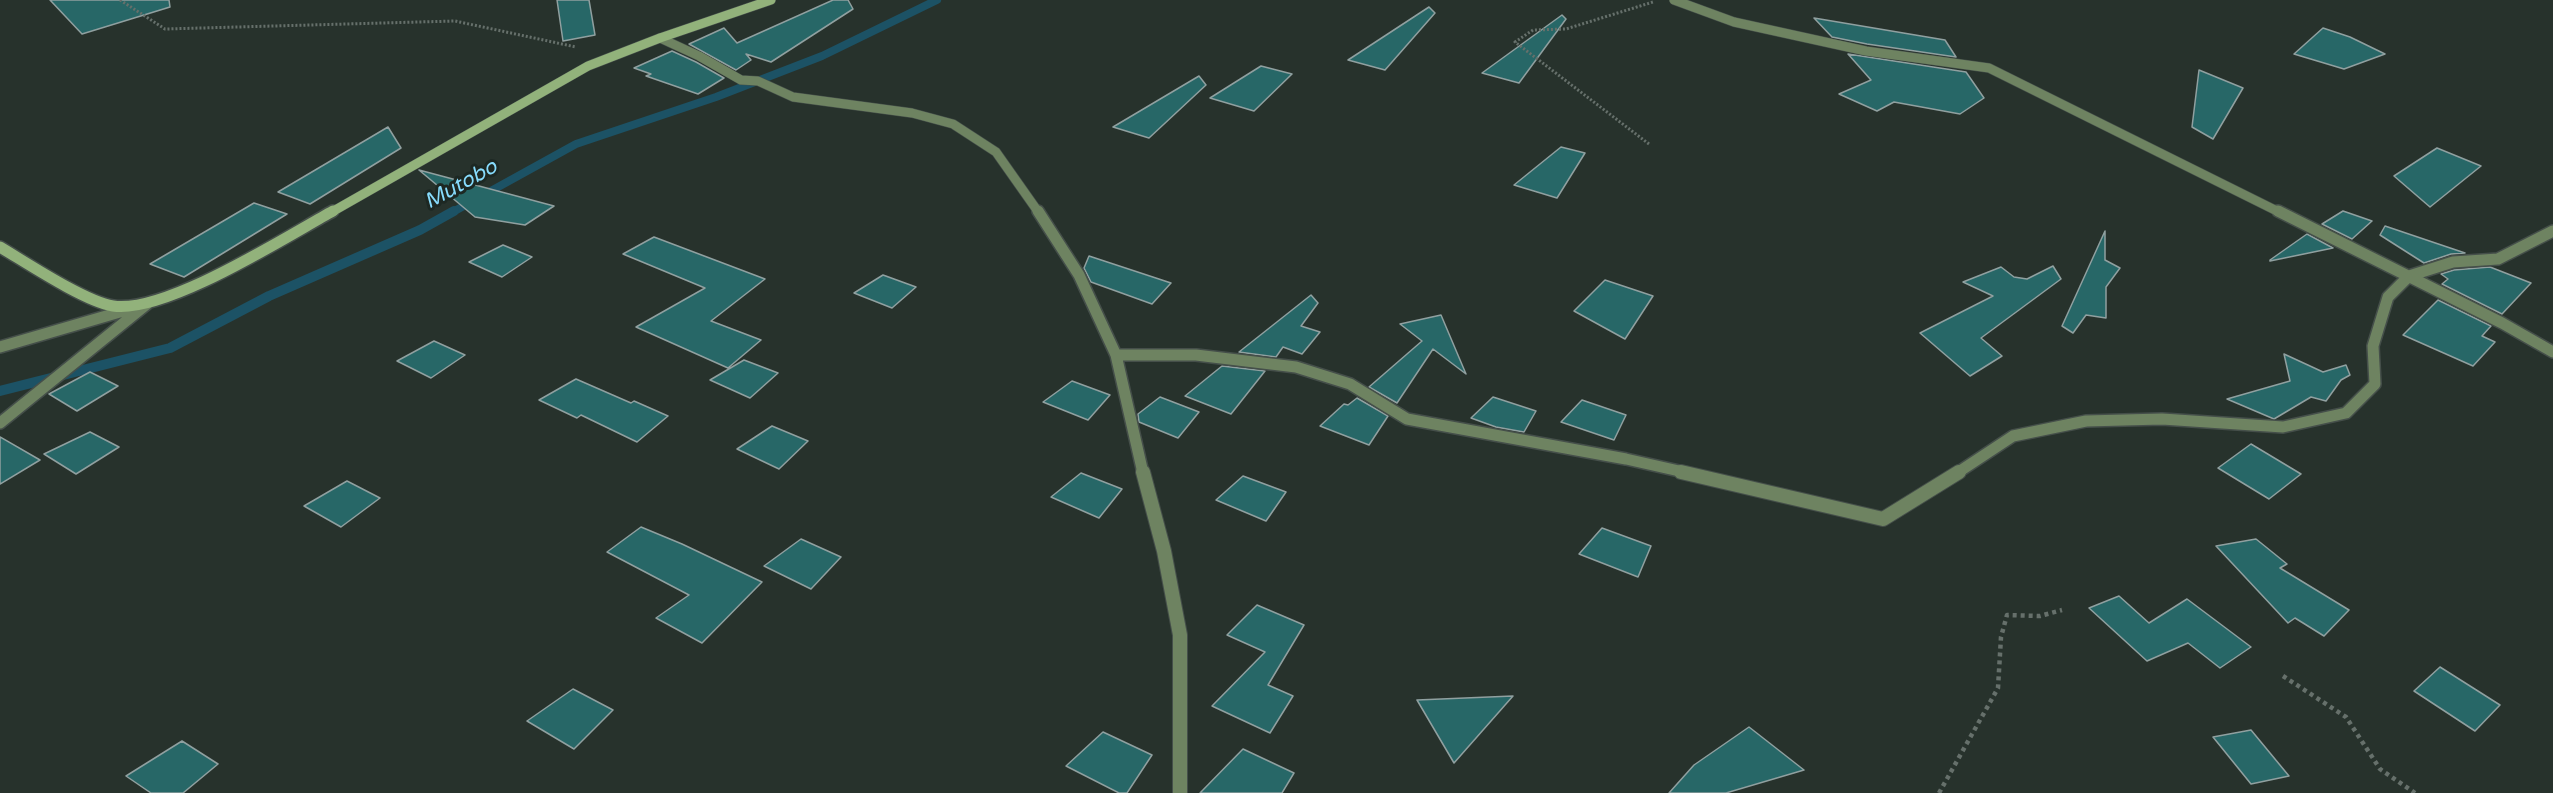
<!DOCTYPE html>
<style>
body{margin:0}
canvas{display:block;background:#27322c}
</style>
<canvas width="2553" height="793"></canvas>
<script>
const ctx = document.querySelector('canvas').getContext('2d');
ctx.lineJoin = 'round';
function stroke(path, color, width, dash) { ctx.strokeStyle = color; ctx.lineWidth = width; ctx.lineCap = dash ? 'butt' : 'round'; ctx.setLineDash(dash || []); ctx.stroke(path); }
function fillPath(path, color) { ctx.fillStyle = color; ctx.fill(path, 'evenodd'); }
function write(font, color, halo, rows, align = 'center') {
  ctx.font = font + ' "Varela Round",sans-serif'; ctx.lineWidth = 6; ctx.setLineDash([]); ctx.textBaseline = 'middle'; ctx.strokeStyle = halo; ctx.fillStyle = color; for (const [text, x, y, turn = 0] of rows) {
    ctx.save(); ctx.translate(x, y); ctx.rotate((+turn || 0) * Math.PI / 180); ctx.textAlign = isNaN(turn) ? turn : align; if (halo) ctx.strokeText(text, 0, 0); ctx.fillText(text, 0, 0); ctx.restore();
  }
}
stroke(new Path2D(`
 M 451,213 L 576,144 L 716,97 L 822,56 L 937,0`), '#1c5265', 8);
stroke(new Path2D(`
 M 0,391 L 170,348 L 269,296 L 420,230 L 454,211`), '#1c5265', 10);
const building = new Path2D(`
 M 50,0 L 169,0 L 170,7 L 82,34 Z
 M 557,0 L 589,0 L 595,35 L 563,41 Z
 M 833,0 L 848,0 L 853,9 L 771,62 L 746,54 L 751,60 L 736,70 L 689,44 L 724,28 L 737,43 Z
 M 1429,7 L 1435,13 L 1385,70 L 1348,60 Z
 M 1562,15 L 1566,19 L 1519,83 L 1482,73 Z
 M 1814,18 L 1945,40 L 1956,57 L 1867,44 L 1832,37 Z
 M 2323,28 L 2350,37 L 2385,54 L 2344,69 L 2294,54 Z
 M 672,51 L 696,62 L 724,78 L 698,94 L 646,76 L 651,74 L 634,68 Z
 M 1848,54 L 1966,72 L 1984,98 L 1960,114 L 1894,102 L 1877,111 L 1839,94 L 1871,80 Z
 M 1261,66 L 1292,74 L 1254,111 L 1210,98 Z
 M 2199,70 L 2243,88 L 2213,139 L 2192,127 Z
 M 1199,76 L 1206,85 L 1149,138 L 1113,127 Z
 M 388,127 L 401,148 L 310,204 L 278,192 Z
 M 1561,147 L 1585,153 L 1557,198 L 1514,185 Z
 M 2437,148 L 2481,166 L 2430,207 L 2394,176 Z
 M 419,170 L 554,206 L 525,225 L 475,217 Z
 M 254,203 L 287,214 L 184,277 L 150,264 Z
 M 2343,211 L 2372,221 L 2352,239 L 2322,224 Z
 M 2385,226 L 2465,253 L 2451,254 L 2424,263 L 2380,235 Z
 M 2105,231 L 2105,260 L 2120,268 L 2106,287 L 2106,318 L 2086,315 L 2073,333 L 2062,326 Z
 M 2307,234 L 2333,248 L 2270,261 L 2270,260 Z
 M 654,237 L 765,279 L 711,321 L 761,340 L 728,368 L 636,327 L 705,288 L 623,254 Z
 M 503,245 L 532,257 L 502,277 L 469,262 Z
 M 1089,256 L 1171,283 L 1152,304 L 1091,282 L 1084,268 Z
 M 2053,266 L 2061,279 L 1981,338 L 2002,356 L 1970,376 L 1920,333 L 1993,296 L 1963,282 L 2001,267 L 2014,277 L 2027,279 Z
 M 2490,267 L 2531,283 L 2502,314 L 2442,284 L 2448,279 L 2441,274 L 2454,270 Z
 M 883,275 L 916,287 L 892,308 L 854,293 Z
 M 1605,280 L 1653,296 L 1625,339 L 1574,311 Z
 M 1311,295 L 1318,303 L 1301,326 L 1320,332 L 1302,354 L 1283,347 L 1276,357 L 1239,352 Z
 M 2438,300 L 2491,326 L 2482,336 L 2495,342 L 2473,366 L 2403,335 Z
 M 1441,315 L 1466,374 L 1433,349 L 1397,403 L 1369,387 L 1422,341 L 1400,324 Z
 M 434,341 L 465,355 L 431,378 L 397,361 Z
 M 2284,354 L 2323,372 L 2346,365 L 2350,375 L 2341,380 L 2326,401 L 2311,397 L 2274,419 L 2227,399 L 2290,381 Z
 M 744,360 L 778,373 L 750,398 L 710,380 Z
 M 1222,366 L 1265,371 L 1231,414 L 1185,396 Z
 M 90,372 L 118,386 L 77,411 L 49,394 Z
 M 576,379 L 631,403 L 634,401 L 668,416 L 637,442 L 581,415 L 577,418 L 539,400 Z
 M 1072,381 L 1110,395 L 1088,420 L 1043,402 Z
 M 1160,397 L 1199,412 L 1178,438 L 1139,422 L 1138,414 Z
 M 1493,397 L 1536,411 L 1524,432 L 1496,427 L 1471,418 Z
 M 1357,398 L 1388,416 L 1369,445 L 1320,426 L 1344,404 L 1348,405 Z
 M 1582,400 L 1626,415 L 1614,440 L 1561,422 Z
 M 772,426 L 808,441 L 779,469 L 737,449 Z
 M 90,432 L 119,447 L 76,474 L 44,454 Z
 M 0,437 L 40,460 L 0,484 Z
 M 2251,444 L 2301,474 L 2269,499 L 2218,468 Z
 M 1081,473 L 1122,489 L 1099,518 L 1051,497 Z
 M 1243,476 L 1286,492 L 1266,521 L 1216,500 Z
 M 347,481 L 380,498 L 341,527 L 304,506 Z
 M 641,527 L 682,544 L 762,582 L 702,643 L 656,618 L 689,595 L 607,552 Z
 M 1602,528 L 1651,546 L 1638,577 L 1579,554 Z
 M 801,539 L 841,557 L 811,589 L 764,566 Z
 M 2256,539 L 2287,564 L 2280,568 L 2349,610 L 2324,636 L 2295,618 L 2288,623 L 2216,546 Z
 M 2119,596 L 2149,623 L 2187,599 L 2251,647 L 2220,668 L 2188,643 L 2147,661 L 2089,608 Z
 M 1257,605 L 1304,625 L 1268,685 L 1293,696 L 1270,733 L 1212,706 L 1265,652 L 1227,635 Z
 M 2440,667 L 2500,705 L 2475,731 L 2414,691 Z
 M 573,689 L 613,710 L 574,749 L 527,721 Z
 M 1513,696 L 1454,763 L 1417,700 Z
 M 1749,727 L 1804,770 L 1726,793 L 1669,793 L 1694,765 Z
 M 2251,730 L 2289,776 L 2251,784 L 2213,737 Z
 M 1103,732 L 1152,755 L 1127,793 L 1119,793 L 1066,766 Z
 M 182,741 L 218,764 L 183,793 L 151,793 L 126,776 Z
 M 1243,749 L 1294,773 L 1282,793 L 1200,793 Z`);
fillPath(building, '#276767');
stroke(building, '#90a0a0', 1.5);
const streetFar2 = new Path2D(`
 M 1674,0 L 1734,22 L 1866,51 L 1989,68 L 2281,213
 M 660,38 L 699,56 L 741,80 L 758,81 L 793,97 L 912,113 L 953,124 L 996,152 L 1039,213`);
const streetFar1 = new Path2D(`
 M 1038,211 L 1079,275 L 1116,355 L 1143,473
 M 2278,211 L 2502,323 L 2553,352
 M 0,347 L 137,307
 M 1116,355 L 1196,355 L 1296,367 L 1350,384 L 1407,419 L 1626,459 L 1688,473
 M 0,423 L 147,304
 M 1957,473 L 2013,436 L 2086,421 L 2162,419 L 2283,427 L 2346,413 L 2375,384 L 2373,346 L 2388,297 L 2409,276 L 2453,262 L 2498,259 L 2553,231`);
const street = new Path2D(`
 M 1143,472 L 1164,551 L 1180,635 L 1180,793
 M 1681,472 L 1883,519 L 1959,472`);
const secondaryFar1 = new Path2D(`
 M 330,213 L 588,66 L 660,38 L 771,0`);
const secondary = new Path2D(`
 M 0,247 C 27,263 84,301 113,306 C 165,314 284,238 333,211`);
stroke(streetFar2, '#454f4a', 10);
stroke(streetFar1, '#454f4a', 14);
stroke(street, '#454f4a', 16);
stroke(secondaryFar1, '#454f4a', 10);
stroke(secondary, '#454f4a', 14);
stroke(new Path2D(`
 M 120,0 L 165,29 L 455,21 L 576,47
 M 1649,144 L 1515,42 L 1533,30 L 1566,29 L 1653,2`), '#66706b', 3, [2, 2]);
stroke(new Path2D(`
 M 2283,676 L 2346,717 L 2380,769 L 2415,793
 M 1939,793 L 1998,688 L 2001,637 L 2007,615 L 2040,616 L 2062,610`), '#66706b', 4.5, [4, 4]);
stroke(streetFar2, '#6e8361', 9);
stroke(streetFar1, '#6e8361', 11);
stroke(street, '#6e8361', 14);
stroke(secondaryFar1, '#92b27b', 9);
stroke(secondary, '#92b27b', 11);
write('italic 21px', '#87dcfd', '#1d2823', [
 ["Mutobo",461,185,-29]
]);
</script>
